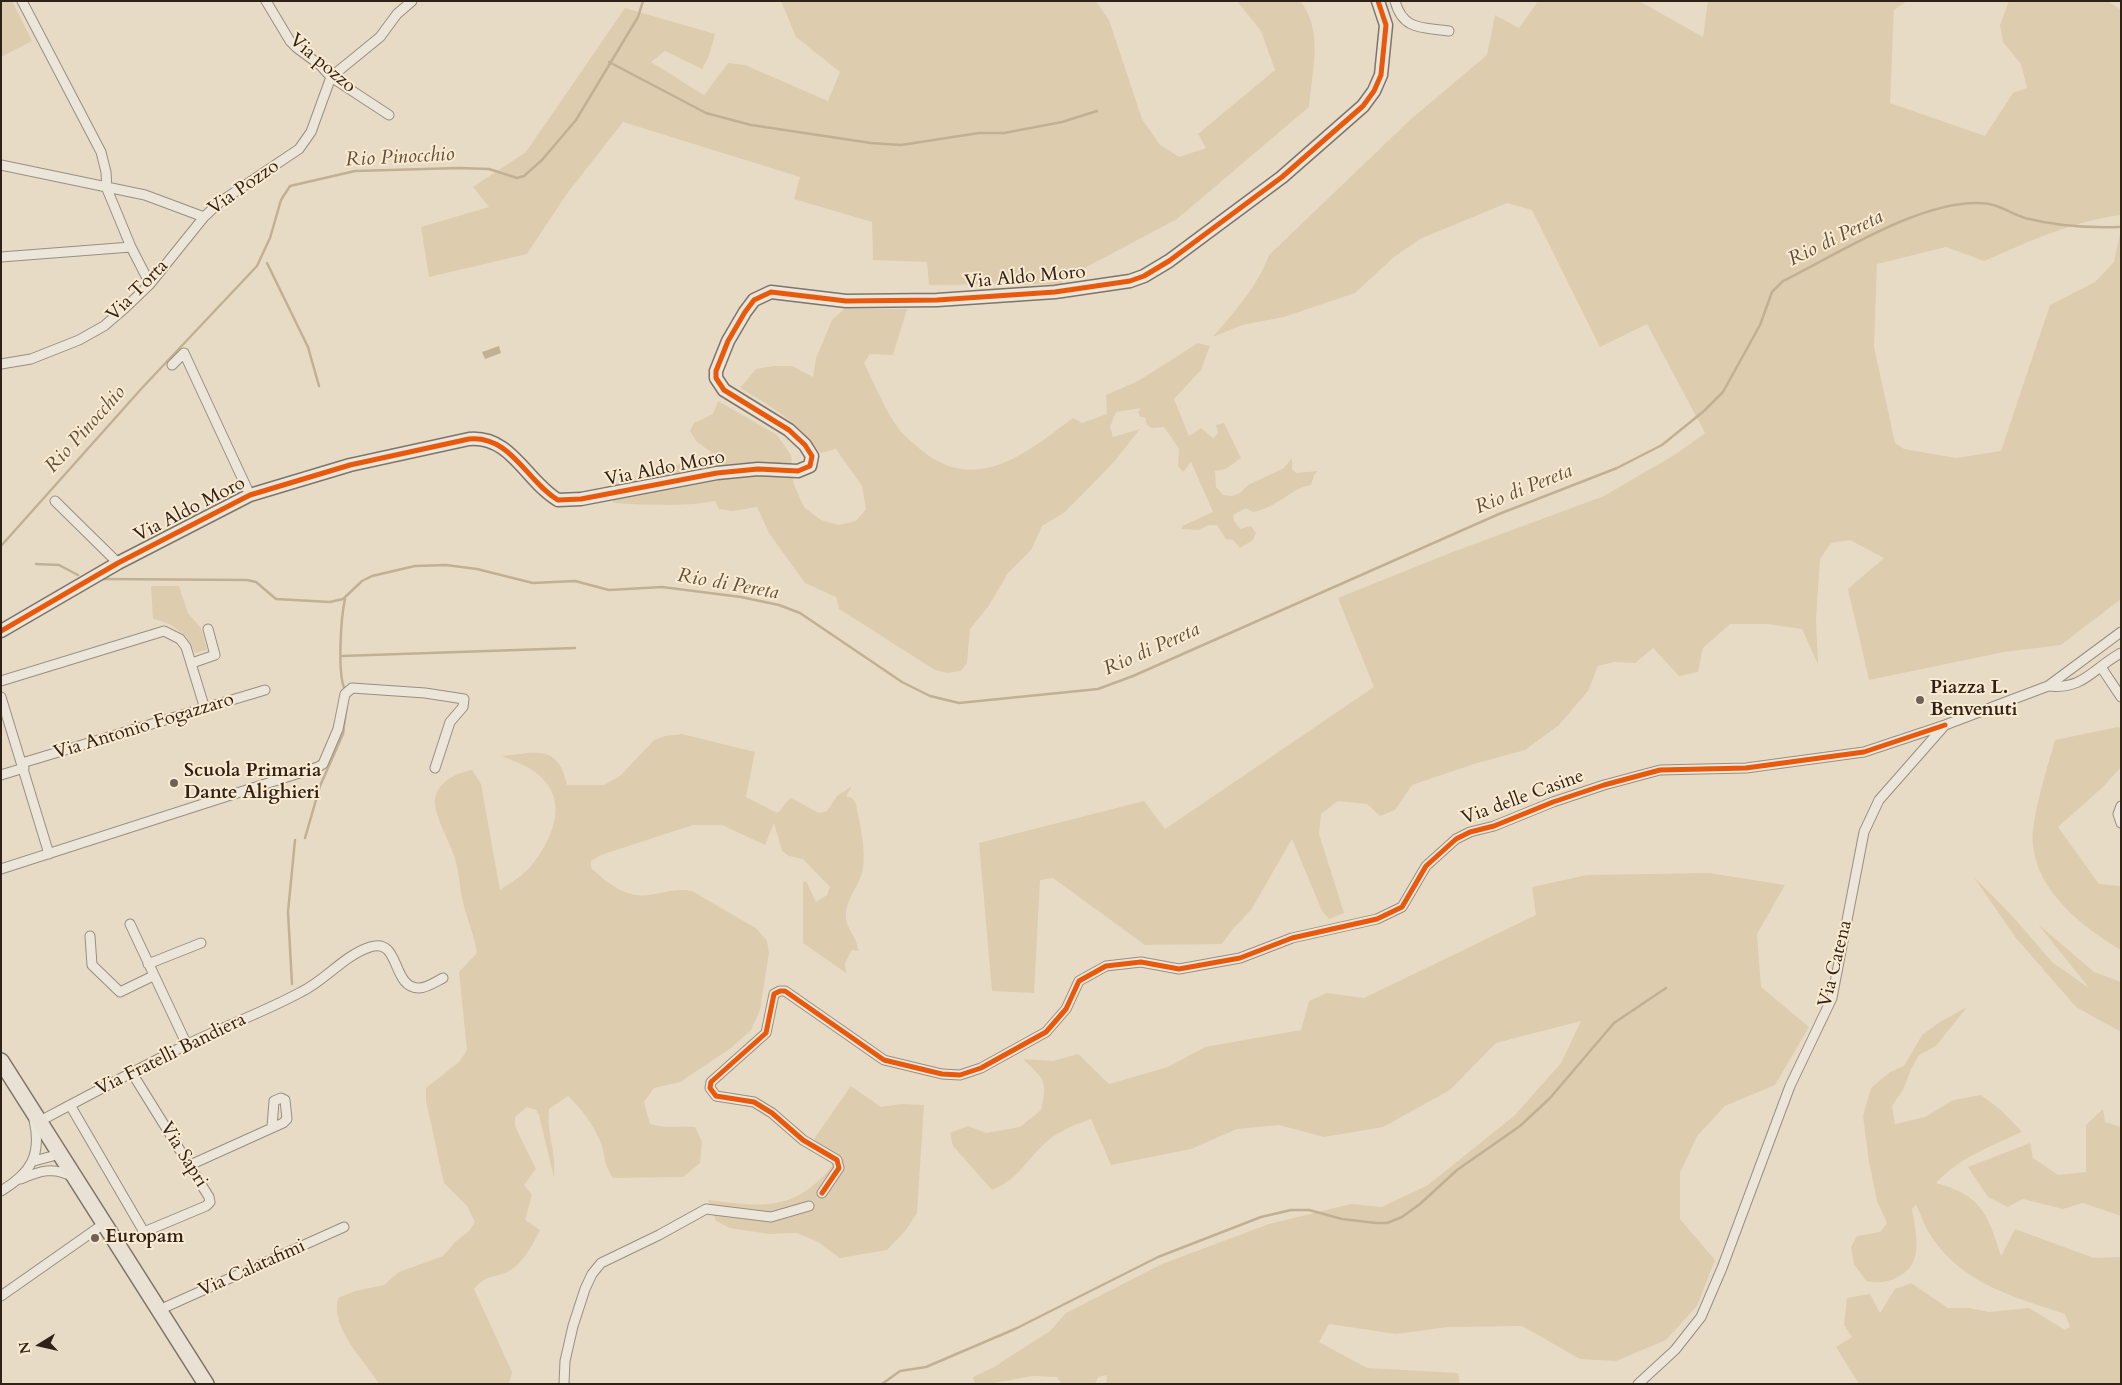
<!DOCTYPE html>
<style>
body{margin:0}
#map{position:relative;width:2122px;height:1385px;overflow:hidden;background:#e8dbc5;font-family:Cardo,serif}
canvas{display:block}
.frame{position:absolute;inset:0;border:2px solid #2d2118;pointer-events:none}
.north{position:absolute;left:15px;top:1320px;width:50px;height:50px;-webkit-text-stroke:4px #faead0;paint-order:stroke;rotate:260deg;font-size:14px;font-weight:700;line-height:20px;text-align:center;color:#2d2118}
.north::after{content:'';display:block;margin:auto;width:18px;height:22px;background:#2d2118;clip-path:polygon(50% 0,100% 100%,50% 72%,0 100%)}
</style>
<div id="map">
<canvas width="2122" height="1385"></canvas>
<div class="frame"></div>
<div class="north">N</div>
</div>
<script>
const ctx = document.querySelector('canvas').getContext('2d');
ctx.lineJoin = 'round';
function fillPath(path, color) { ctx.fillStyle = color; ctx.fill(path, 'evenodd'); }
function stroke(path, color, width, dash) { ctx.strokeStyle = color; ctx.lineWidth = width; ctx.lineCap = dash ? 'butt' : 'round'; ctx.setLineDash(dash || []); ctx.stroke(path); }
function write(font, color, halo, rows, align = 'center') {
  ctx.font = font + ' Cardo,serif'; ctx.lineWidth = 4; ctx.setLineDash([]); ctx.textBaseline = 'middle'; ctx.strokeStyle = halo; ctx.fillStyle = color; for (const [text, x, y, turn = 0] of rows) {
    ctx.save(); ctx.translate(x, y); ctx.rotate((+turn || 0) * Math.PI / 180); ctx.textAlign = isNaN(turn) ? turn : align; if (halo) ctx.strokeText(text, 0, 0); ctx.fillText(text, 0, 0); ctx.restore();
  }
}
fillPath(new Path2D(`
 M 1,1 L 12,1 L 32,41 L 1,57 Z
 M 781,1 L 1096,1 L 1109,20 L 1142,119 L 1160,145 L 1179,157 L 1206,148 L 1198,134 L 1275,70 L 1261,31 L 1237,1 L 1300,1 C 1324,30 1312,72 1309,107 L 1177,219 L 1079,271 L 1060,284 L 929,285 L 927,262 L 873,260 L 872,222 L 794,199 L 800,177 L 623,122 L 566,195 L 527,254 L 429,277 L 421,227 L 489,207 L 473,187 L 526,152 L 625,8 L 715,34 L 709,56 L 702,69 L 665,51 L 651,62 L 704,95 L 728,63 L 745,65 L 828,101 L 840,72 L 796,37 Z
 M 1538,1 L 1639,1 L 1703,37 L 1708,1 L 1907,1 L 1894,10 L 1890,103 L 1985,136 L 2013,93 L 2027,88 L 2021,64 L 2003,42 L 2000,25 L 2009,1 L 2108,1 L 2121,10 L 2121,215 C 2073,221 2028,242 1984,261 L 1946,247 L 1877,264 L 1874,347 L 1895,443 L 1904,449 L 1956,458 L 2001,451 L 2050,305 L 2095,282 L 2114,262 L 2121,228 L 2121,599 L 2061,645 L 2004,652 L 1869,680 L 1848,589 L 1884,558 L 1850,540 L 1831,543 L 1820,559 L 1816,619 L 1818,664 L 1802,629 L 1767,624 L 1730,624 L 1703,648 L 1698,672 L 1679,676 L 1653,648 L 1635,663 L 1614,662 L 1598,666 L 1588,691 L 1559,725 L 1525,750 L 1474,764 L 1412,785 L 1395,810 L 1380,816 L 1367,804 L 1338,801 L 1321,814 L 1319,834 L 1344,913 L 1329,919 L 1322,911 L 1292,839 L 1251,910 L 1232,930 L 1222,944 L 1145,945 L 1053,878 L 1040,880 L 1034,993 L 992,991 L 979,843 L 1144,801 L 1165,829 L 1374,687 L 1338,598 L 1450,553 L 1604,496 L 1676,454 L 1705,433 L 1647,324 L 1600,347 L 1532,210 L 1507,203 L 1420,239 L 1394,257 L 1355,293 L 1284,317 L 1242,325 L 1213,337 C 1235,311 1257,287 1269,255 L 1411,119 L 1487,55 L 1495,15 L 1519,28 Z
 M 844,309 L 907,309 L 893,355 L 870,354 L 864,363 C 875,385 884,408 898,428 C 903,436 913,442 920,449 C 976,496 1026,453 1073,418 L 1082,423 L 1107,414 L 1106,395 L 1138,381 L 1198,343 L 1210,346 L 1201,370 L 1174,399 L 1189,436 L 1201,428 L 1213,438 L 1218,433 L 1216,425 L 1224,423 L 1241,458 L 1226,469 L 1215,471 L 1216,487 L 1223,495 L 1232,496 L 1240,493 L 1248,485 L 1284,468 L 1292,458 L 1292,470 L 1297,473 L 1318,471 L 1314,475 L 1311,485 C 1291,488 1277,508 1253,512 L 1246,508 L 1233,515 L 1234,521 L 1240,529 L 1251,526 L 1256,533 L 1253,540 L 1240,548 L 1233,540 L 1226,539 L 1217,525 L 1208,525 L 1199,530 L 1182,529 L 1182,526 L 1213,512 L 1191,462 L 1183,472 L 1178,466 L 1179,449 L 1164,427 L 1152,428 L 1147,425 L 1145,417 L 1140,417 L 1138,412 L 1141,408 L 1116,412 L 1110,427 L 1113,437 L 1140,429 L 1114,462 L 1065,512 L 1042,526 L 1031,550 L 1008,573 L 988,607 L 970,629 L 967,663 L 961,671 L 947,673 L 935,670 L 839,609 L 836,597 L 805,583 L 769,533 L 757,507 L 733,511 L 719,509 L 715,501 C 682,507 648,505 614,503 L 606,487 L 634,477 L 708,456 L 711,452 L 697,442 L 690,431 L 694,423 L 713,414 L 718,401 L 777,435 L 791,455 L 794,485 L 804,507 L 821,520 L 839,525 L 856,521 L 866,509 L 862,486 L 836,449 L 821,453 C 795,421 775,408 740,388 L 756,369 L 773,366 L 792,366 L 813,377 L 816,358 L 832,320 Z
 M 151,586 L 179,586 L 188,613 L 201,628 L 207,650 L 195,653 C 185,633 175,624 153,619 Z
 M 2118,727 L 2121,729 L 2121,767 L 2103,787 L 2058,827 L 2099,884 L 2121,886 L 2121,950 C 2083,928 2037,891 2033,845 C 2030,821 2048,765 2055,740 Z
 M 682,734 L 755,752 L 746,797 L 777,813 C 784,809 784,802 791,798 L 819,813 L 827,811 L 837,796 L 852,786 L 846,796 L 852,798 L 856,804 C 860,823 867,855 862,873 C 858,887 847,898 846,913 C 844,928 858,936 858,951 L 852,950 L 845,963 L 846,973 L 803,943 L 803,882 L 806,881 L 816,902 L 827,895 L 830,887 L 803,859 L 789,856 L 782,851 L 774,823 L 765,845 L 722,825 L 693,825 L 601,855 L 591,861 L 591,868 C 601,877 617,891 631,894 C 651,900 673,885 694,892 L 757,929 L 767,941 L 769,953 L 760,1010 L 751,1030 L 731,1048 L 680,1082 L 654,1088 L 644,1102 L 650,1124 C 665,1129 679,1125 695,1127 L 702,1142 L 700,1163 L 683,1177 L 613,1178 C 603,1164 606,1155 600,1141 C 593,1124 581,1108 568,1096 L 549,1109 C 546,1132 557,1154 554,1178 L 539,1115 L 536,1110 L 527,1107 L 515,1117 L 515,1126 L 536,1169 L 524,1185 L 532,1195 L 525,1220 L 540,1230 C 532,1246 522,1266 505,1273 C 488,1279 487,1275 474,1289 L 512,1372 L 509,1384 L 379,1384 C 364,1359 330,1329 338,1298 L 355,1291 L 384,1285 L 399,1272 L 443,1256 L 455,1242 L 469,1231 L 475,1222 L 467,1206 L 444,1183 L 426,1101 L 426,1088 L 459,1062 L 467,1050 L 459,972 L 477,953 C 474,933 466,917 462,898 C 459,884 459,869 454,856 C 450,842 432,812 435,798 C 439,781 456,773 472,770 L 481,784 L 500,890 C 510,883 524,875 531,866 C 551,841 568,805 543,779 C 532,767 516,762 502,756 C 536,753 558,743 567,785 L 604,785 L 621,775 L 654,740 L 665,736 Z
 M 1709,873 L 1785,885 L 1757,934 L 1761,987 L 1809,1027 L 1775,1085 L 1725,1106 L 1697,1136 L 1680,1173 L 1680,1219 L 1715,1260 L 1697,1306 L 1666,1340 L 1616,1361 L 1580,1359 L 1522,1326 L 1448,1327 L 1396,1334 L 1329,1324 L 1319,1342 L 1367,1368 L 1458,1373 L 1460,1384 L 1106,1384 L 1107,1375 L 1098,1377 L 1095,1384 L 1062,1384 L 1057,1377 L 1032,1376 L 989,1384 L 975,1384 L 973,1377 L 994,1367 L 1050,1331 L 1066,1313 L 1162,1264 L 1269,1224 L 1351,1204 L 1382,1207 L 1428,1185 L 1514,1116 L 1561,1063 L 1581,1021 L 1496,1043 L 1450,1090 L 1383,1127 L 1324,1137 L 1279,1125 L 1237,1129 L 1191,1149 L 1111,1165 L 1091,1119 C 1074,1125 1056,1132 1043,1145 C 1022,1165 1021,1177 992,1190 L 953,1146 L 950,1133 L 968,1126 L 986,1133 L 1020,1127 L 1041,1110 C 1048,1079 1044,1080 1023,1059 L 1053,1061 L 1078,1054 L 1109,1084 L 1168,1067 L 1205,1047 L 1301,1030 L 1309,1001 L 1327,993 L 1364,998 L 1536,915 L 1532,887 L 1587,875 Z
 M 1973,876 L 2015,919 L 2052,962 L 2089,988 L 2038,924 L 2094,972 L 2121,982 L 2121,1032 L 2076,1007 L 2016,938 Z
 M 1967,1007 L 1936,1046 L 1919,1055 L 1911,1069 L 1903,1090 L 1892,1106 L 1895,1124 L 1925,1117 L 1953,1100 L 1981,1095 L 2001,1110 L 2022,1132 C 1991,1146 1959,1158 1936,1183 C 1982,1195 1988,1215 2001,1256 L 2015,1229 L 2094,1258 L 2121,1257 L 2121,1384 L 1859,1384 L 1836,1347 L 1852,1337 L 1844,1325 L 1847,1298 L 1870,1294 L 1880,1313 L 1895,1289 L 1911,1283 L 1948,1308 L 1969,1308 L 1989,1312 L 2029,1308 L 2065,1330 L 2070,1327 L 2065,1314 C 2012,1296 1961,1284 1929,1233 C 1924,1225 1921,1214 1916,1205 L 1912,1209 C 1916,1235 1925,1265 1896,1278 C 1885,1283 1879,1283 1866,1281 L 1854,1264 L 1851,1247 L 1857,1236 L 1880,1232 L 1887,1223 L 1877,1201 L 1869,1162 L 1863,1116 L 1871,1088 L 1890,1072 L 1904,1066 L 1922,1035 L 1940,1022 Z
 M 851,1086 L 881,1107 L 901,1104 L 924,1105 L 917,1213 L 906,1230 L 887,1250 L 840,1258 L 818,1242 L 797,1233 L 769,1234 L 730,1228 L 716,1221 L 708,1200 C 763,1207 795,1212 833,1165 L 814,1139 Z
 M 2103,1109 L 2105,1122 L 2121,1127 L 2121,1216 L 2083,1203 L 2063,1209 L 2023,1199 L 2008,1207 L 1988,1197 L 1968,1167 L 2030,1143 L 2033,1158 L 2058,1175 L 2086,1172 L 2086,1125 Z`), '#deccae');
fillPath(new Path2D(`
 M 499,346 L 501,353 L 485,359 L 482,352 Z`), '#c2b095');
stroke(new Path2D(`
 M 609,62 L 706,113 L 751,125 L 871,143 L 901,145 L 979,133 L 1004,133 L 1062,122 L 1097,111
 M 267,263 L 308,347 L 319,386
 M 1,546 L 142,388 L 257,266 L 270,238 L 281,200 L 290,186 L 355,171 L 459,168 L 489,169 L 517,178 L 524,176 L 542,160 L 576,120 L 638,17 L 643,1
 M 36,564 L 59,565 L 78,575
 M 101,579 L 247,580 L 256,582 L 276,599 L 330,602 L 343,599 L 362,581 L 372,576 L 415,566 L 446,565 L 477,569 L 533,583 L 575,581 L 609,590 L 662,587 L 741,597 L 779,605 L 800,613 L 902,682 L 930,696 L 959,703 L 1098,689 L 1133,676 L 1499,514 L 1617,468 L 1662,445 L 1704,411 L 1723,392 L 1760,325 L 1772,292 L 1783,281 C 1836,255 1919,201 1979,203 C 1999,203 2008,213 2025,218 C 2056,226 2087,228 2119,227
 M 342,656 L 575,648
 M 345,690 C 337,674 341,617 345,599
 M 305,838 L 320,786 L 343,734 L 348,697
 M 292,984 L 288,912 L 295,840
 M 882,1384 L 900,1371 L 926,1367 L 1015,1329 L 1158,1257 L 1261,1217 L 1291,1210 L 1309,1210 L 1342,1219 L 1376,1223 L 1387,1223 L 1402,1217 L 1420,1204 L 1457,1170 L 1520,1126 L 1550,1098 L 1614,1023 L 1666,988`), '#c2b095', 2.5);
const street = new Path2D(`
 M 22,1 L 101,152 L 106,172 L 107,189 L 131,247
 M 266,1 L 290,41 L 297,48 L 320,65 L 331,77 L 389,115
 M 1395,1 C 1403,31 1423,27 1449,31
 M 1,165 L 145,195 L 204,217
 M 1,257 L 131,247 L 150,284
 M 1,364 L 31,359 L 79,340 L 104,326 L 125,308 L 150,284 L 204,217 L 220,202 L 299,149 L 311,132 L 331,77 L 380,37 L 397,14 L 412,1
 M 172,365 L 184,353 L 250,495
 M 55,501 L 118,563
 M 192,663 L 215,655 L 208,629
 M 2101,667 L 2121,697
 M 1,681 L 164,631 L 180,639 L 186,647 L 205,709
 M 2048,686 C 2084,690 2093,668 2121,653
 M 1,697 L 49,854
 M 22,763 L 265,690
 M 1,775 L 24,768
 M 2121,806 L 2118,814 L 2121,823
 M 1,869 L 318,767 L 323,764 L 338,729 L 345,694 L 352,688 L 425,693 L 464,699 L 463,707 L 450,722 L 435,768
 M 130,924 L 187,1045
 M 90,936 L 92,965 L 120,992 L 153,976
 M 148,964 L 201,943
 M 70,1105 L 144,1232 L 206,1206 L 210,1202 L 209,1197 L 132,1073
 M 40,1121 C 89,1095 138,1069 188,1044 C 225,1026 264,1012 301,992 C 326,980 343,956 370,947 C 401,937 391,988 419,988 C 427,988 437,981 443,978
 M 34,1161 L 60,1154
 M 190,1165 L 283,1123 L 287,1119 L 285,1100 L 281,1098 L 274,1101 L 272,1127
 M 21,1179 C 39,1171 54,1166 73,1177
 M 1,1191 C 31,1173 42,1155 34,1120
 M 822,1193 L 839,1168 L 837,1160 L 803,1140 L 772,1113 L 754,1102 L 716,1096 L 710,1088 L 711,1082 L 766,1033 L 774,994 L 780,991 L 785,991 L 884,1060 L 942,1074 L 960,1075 L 981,1068 L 1046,1032 L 1066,1009 L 1079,981 L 1106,966 L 1141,962 L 1179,969 L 1240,958 L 1292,938 L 1377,919 L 1402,907 L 1426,866 L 1456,839 L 1470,832 L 1494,826 L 1553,802 L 1604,785 L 1660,770 L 1746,768 L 1864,752 L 1945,725
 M 1,1296 L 105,1223
 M 159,1310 L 344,1227
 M 564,1384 L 565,1361 L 573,1326 L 585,1289 L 592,1274 L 601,1263 L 659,1235 L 706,1209 L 771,1217 L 809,1206
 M 1638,1384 L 1675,1350 L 1701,1317 L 1722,1268 L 1790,1086 L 1832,998 L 1864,832 L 1879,800 L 1945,725 L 2048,686 L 2121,632`);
const secondary = new Path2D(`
 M 1,631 L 118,563 L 250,495 L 350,465 L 469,439 C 511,435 526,481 558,500 L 581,499 L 717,473 L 758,469 L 798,471 L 810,466 L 812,456 L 805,445 L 789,430 L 724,390 L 716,378 L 716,371 L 728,341 L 745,312 L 754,300 L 771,292 L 846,301 L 937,300 L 1055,292 L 1130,281 L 1144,276 L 1169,261 L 1282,177 L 1363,106 L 1374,91 L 1381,75 L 1386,25 L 1378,1`);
const primary = new Path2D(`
 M 1,1061 L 206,1384`);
stroke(street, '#988f81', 11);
stroke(secondary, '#7d756a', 15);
stroke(primary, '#7d756a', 18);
stroke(street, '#ebe5da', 9);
stroke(secondary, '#ebe5da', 12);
stroke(primary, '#e8e1d4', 15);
stroke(new Path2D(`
 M 1,631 L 118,563 L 250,495 L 350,465 L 469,439 C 511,435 526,481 558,500 L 581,499 L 717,473 L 758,469 L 798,471 L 810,466 L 812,456 L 805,445 L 789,430 L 724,390 L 716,378 L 716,371 L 728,341 L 745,312 L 754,300 L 771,292 L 846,301 L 937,300 L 1055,292 L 1130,281 L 1144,276 L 1169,261 L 1282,177 L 1363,106 L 1374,91 L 1381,75 L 1386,25 L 1378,1
 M 822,1193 L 839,1168 L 837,1160 L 803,1140 L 772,1113 L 754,1102 L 716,1096 L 710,1088 L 711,1082 L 766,1033 L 774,994 L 780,991 L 785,991 L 884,1060 L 942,1074 L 960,1075 L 981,1068 L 1046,1032 L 1066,1009 L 1079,981 L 1106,966 L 1141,962 L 1179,969 L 1240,958 L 1292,938 L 1377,919 L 1402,907 L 1426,866 L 1456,839 L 1470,832 L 1494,826 L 1553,802 L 1604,785 L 1660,770 L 1746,768 L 1864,752 L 1945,725`), '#e8590c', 5);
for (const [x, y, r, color] of [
 [1920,700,5,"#6e6255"],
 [174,783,5,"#6e6255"],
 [95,1238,5,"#6e6255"]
]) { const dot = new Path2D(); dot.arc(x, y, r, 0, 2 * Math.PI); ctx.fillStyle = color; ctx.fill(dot); stroke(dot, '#faead0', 2); }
write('19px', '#2d2118', '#faead0', [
 ["Via pozzo",322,64,40],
 ["Via Pozzo",244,188,-35],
 ["Via Aldo Moro",1025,278,-5],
 ["Via Torta",138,291,-45],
 ["Via Aldo Moro",665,469,-11],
 ["Via Aldo Moro",190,510,-27],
 ["Via Antonio Fogazzaro",144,727,-17],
 ["Via delle Casine",1523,798,-20],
 ["Via Catena",1836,964,-76],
 ["Via Fratelli Bandiera",171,1055,-26],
 ["Via Sapri",183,1155,58],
 ["Via Calatafimi",252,1269,-24]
]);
write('bold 19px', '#2d2118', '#faead0', [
 ["Piazza L.",1930,689],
 ["Benvenuti",1930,711],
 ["Scuola Primaria",184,772],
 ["Dante Alighieri",184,794],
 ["Europam",105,1238]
], 'left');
write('italic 20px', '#5c4d3c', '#faead0', [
 ["Rio Pinocchio",400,158,-3],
 ["Rio di Pereta",1836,239,-26],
 ["Rio Pinocchio",86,430,-48],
 ["Rio di Pereta",1524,490,-22],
 ["Rio di Pereta",728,585,10],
 ["Rio di Pereta",1152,650,-24]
]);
</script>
